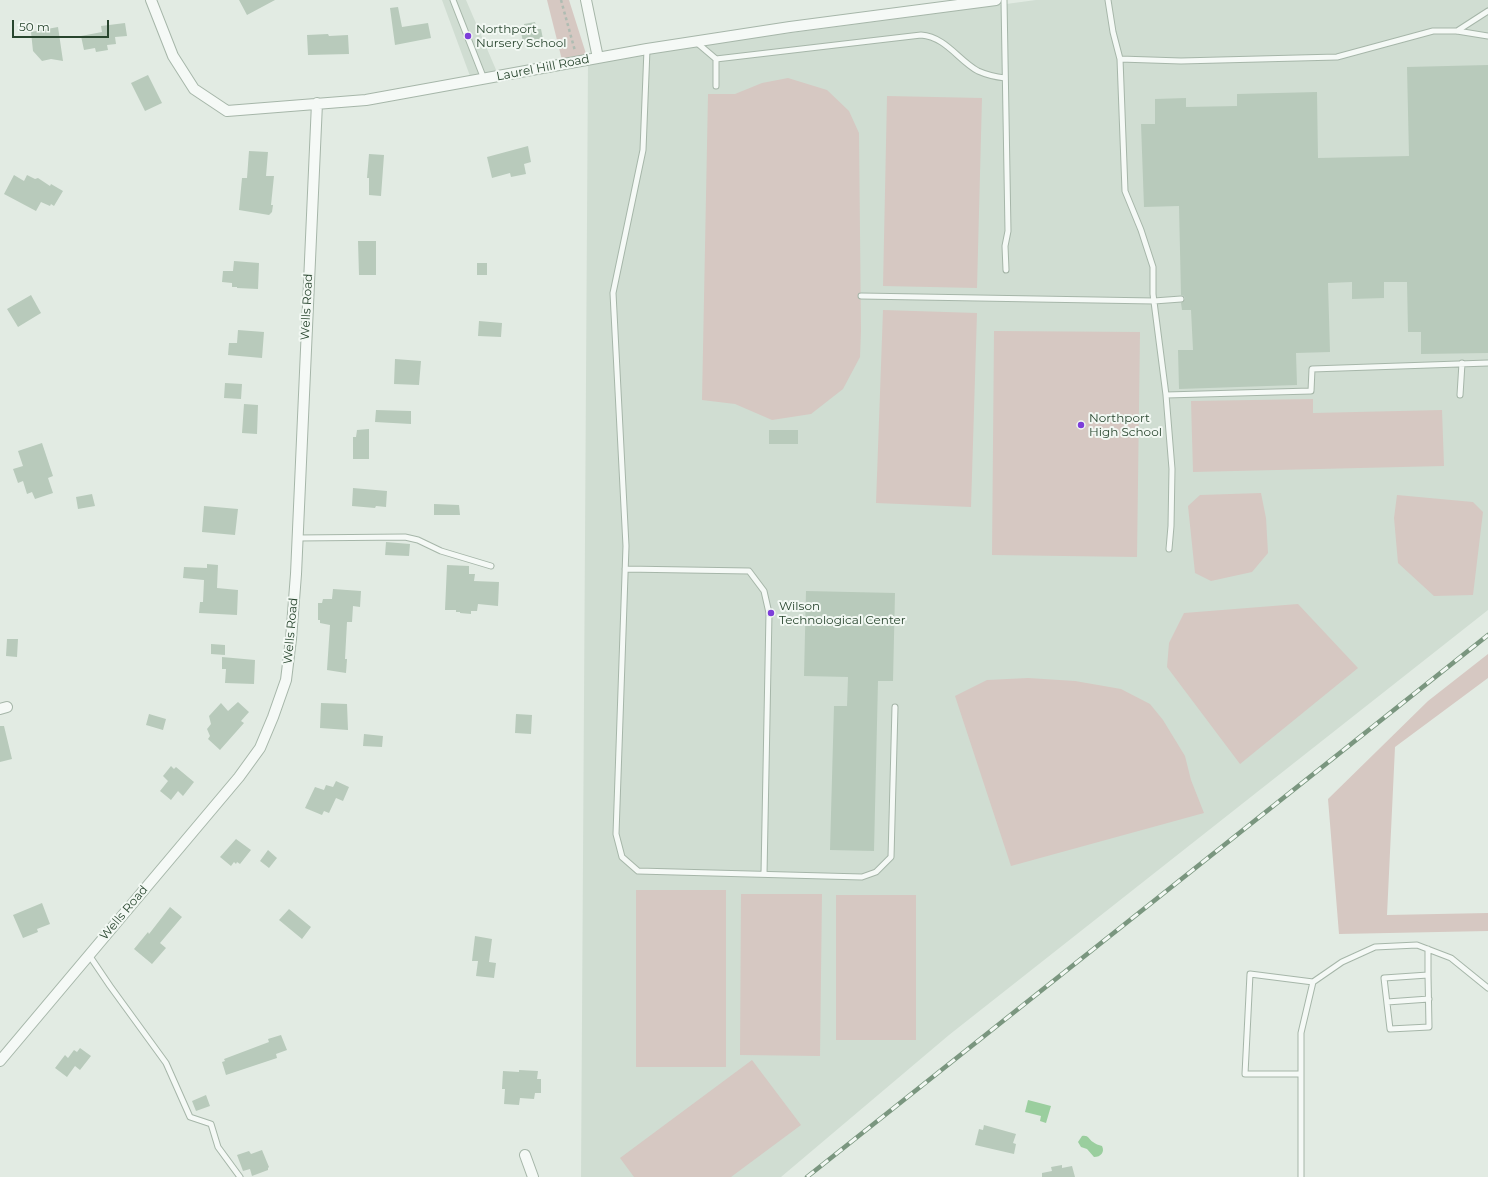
<!DOCTYPE html>
<style>
body{margin:0}
#map{position:relative;width:1488px;height:1177px;overflow:hidden;background:#e2ebe3;font-family:Montserrat,sans-serif}
canvas{display:block}
.scale{position:absolute;left:12px;top:20px;width:97px;height:18px;box-sizing:border-box;border:2px solid #28452e;border-top:0;padding-left:5px;font-size:12px;line-height:14px;white-space:nowrap;color:#28452e;-webkit-text-stroke:3px #f2f8f3;paint-order:stroke}
</style>
<div id="map">
<canvas width="1488" height="1177"></canvas>
<div class="scale">50 m</div>
</div>
<script>
const ctx = document.querySelector('canvas').getContext('2d');
ctx.lineJoin = 'round';
function fillPath(path, color) { ctx.fillStyle = color; ctx.fill(path, 'evenodd'); }
function stroke(path, color, width, dash) { ctx.strokeStyle = color; ctx.lineWidth = width; ctx.lineCap = dash ? 'butt' : 'round'; ctx.setLineDash(dash || []); ctx.stroke(path); }
function write(font, color, halo, rows, align = 'center') {
  ctx.font = font + ' Montserrat,sans-serif'; ctx.lineWidth = 4; ctx.setLineDash([]); ctx.textBaseline = 'middle'; ctx.strokeStyle = halo; ctx.fillStyle = color; for (const [text, x, y, turn = 0] of rows) {
    ctx.save(); ctx.translate(x, y); ctx.rotate((+turn || 0) * Math.PI / 180); ctx.textAlign = isNaN(turn) ? turn : align; if (halo) ctx.strokeText(text, 0, 0); ctx.fillText(text, 0, 0); ctx.restore();
  }
}
fillPath(new Path2D(`
 M 442,0 L 466,0 L 497,72 L 470,76 Z
 M 1036,0 L 1488,0 L 1488,610 L 949,1035 L 781,1177 L 581,1177 L 588,60 Z`), '#d0ddd2');
fillPath(new Path2D(`
 M 547,0 L 569,0 L 588,60 L 563,64 Z
 M 788,78 L 827,90 L 849,111 L 859,133 L 861,331 L 860,357 L 843,389 L 811,414 L 772,420 L 735,404 L 702,400 L 708,94 L 735,94 L 762,83 Z
 M 887,96 L 982,98 L 977,288 L 883,286 Z
 M 883,310 L 977,313 L 971,507 L 876,503 Z
 M 994,331 L 1140,332 L 1137,557 L 992,555 Z
 M 1313,399 L 1313,413 L 1442,410 L 1444,466 L 1193,472 L 1191,401 Z
 M 1261,493 L 1266,518 L 1268,553 L 1252,572 L 1211,581 L 1195,573 L 1188,506 L 1200,495 Z
 M 1397,495 L 1473,502 L 1483,512 L 1473,595 L 1434,596 L 1398,563 L 1394,518 Z
 M 1298,604 L 1358,668 L 1240,764 L 1167,667 L 1169,643 L 1184,613 Z
 M 1488,654 L 1488,678 L 1395,747 L 1387,915 L 1488,913 L 1488,931 L 1339,934 L 1328,799 L 1428,701 Z
 M 1028,678 L 1075,681 L 1121,689 L 1150,704 L 1163,720 L 1185,756 L 1191,780 L 1204,813 L 1011,866 L 955,696 L 987,680 Z
 M 636,890 L 726,890 L 726,1067 L 636,1067 Z
 M 741,894 L 822,894 L 820,1056 L 740,1055 Z
 M 836,895 L 916,895 L 916,1040 L 836,1040 Z
 M 752,1060 L 801,1125 L 731,1177 L 634,1177 L 620,1158 Z`), '#d6c8c2');
fillPath(new Path2D(`
 M 1028,1100 L 1051,1106 L 1046,1123 L 1040,1121 L 1041,1116 L 1025,1112 Z
 M 1082,1136 C 1089,1135 1088,1139 1093,1142 C 1095,1144 1099,1145 1102,1146 C 1105,1152 1101,1157 1094,1157 L 1087,1149 L 1081,1147 L 1078,1142 Z`), '#9ace9e');
fillPath(new Path2D(`
 M 239,0 L 275,0 L 247,15 Z
 M 398,7 L 402,27 L 428,23 L 431,38 L 395,45 L 390,8 Z
 M 535,22 L 537,29 L 541,29 L 543,39 L 523,42 L 521,32 L 525,31 L 524,24 Z
 M 125,23 L 127,36 L 115,37 L 116,44 L 107,45 L 108,50 L 96,52 L 95,48 L 84,50 L 81,36 L 102,32 L 101,26 Z
 M 58,27 L 63,61 L 51,59 L 42,61 L 33,51 L 31,32 Z
 M 328,34 L 329,36 L 348,35 L 349,54 L 308,55 L 307,35 Z
 M 1488,65 L 1488,353 L 1421,354 L 1421,332 L 1408,332 L 1407,282 L 1384,282 L 1384,298 L 1352,299 L 1352,282 L 1328,283 L 1330,352 L 1296,353 L 1297,385 L 1179,389 L 1178,350 L 1193,350 L 1191,310 L 1182,310 L 1181,303 L 1185,299 L 1184,296 L 1181,295 L 1179,206 L 1144,207 L 1141,124 L 1155,124 L 1155,99 L 1186,98 L 1186,107 L 1237,106 L 1237,94 L 1317,92 L 1318,158 L 1409,156 L 1407,67 Z
 M 148,75 L 162,103 L 145,111 L 131,83 Z
 M 528,146 L 531,162 L 524,164 L 526,174 L 511,177 L 510,173 L 492,178 L 487,157 Z
 M 249,151 L 268,152 L 266,176 L 274,176 L 271,205 L 273,205 L 272,212 L 269,215 L 239,210 L 242,178 L 247,178 Z
 M 369,154 L 384,155 L 381,196 L 369,195 L 369,178 L 367,178 Z
 M 14,175 L 24,181 L 27,175 L 35,179 L 38,178 L 50,186 L 51,184 L 63,191 L 54,206 L 51,204 L 50,206 L 41,202 L 36,211 L 4,194 Z
 M 358,241 L 376,241 L 376,275 L 359,275 Z
 M 234,261 L 259,263 L 258,289 L 237,288 L 237,287 L 232,287 L 232,283 L 222,282 L 223,271 L 233,271 Z
 M 477,263 L 487,263 L 487,275 L 477,275 Z
 M 31,295 L 41,313 L 18,327 L 7,309 Z
 M 479,321 L 502,323 L 501,337 L 478,336 Z
 M 238,330 L 264,332 L 262,358 L 228,355 L 229,343 L 237,343 Z
 M 395,359 L 421,361 L 419,385 L 394,384 Z
 M 225,383 L 242,384 L 241,399 L 224,398 Z
 M 244,404 L 258,405 L 257,434 L 242,433 Z
 M 376,410 L 411,411 L 411,424 L 375,422 Z
 M 369,429 L 369,459 L 353,459 L 353,437 L 356,437 L 357,430 Z
 M 769,430 L 798,430 L 798,444 L 769,444 Z
 M 42,443 L 53,476 L 48,478 L 53,493 L 35,499 L 32,492 L 27,494 L 23,481 L 18,483 L 13,469 L 23,466 L 18,451 Z
 M 353,488 L 387,491 L 386,507 L 376,506 L 375,508 L 352,506 Z
 M 92,494 L 95,506 L 78,509 L 76,497 Z
 M 434,504 L 459,505 L 460,515 L 434,515 Z
 M 204,506 L 238,509 L 235,535 L 202,532 Z
 M 386,542 L 410,544 L 409,556 L 385,555 Z
 M 207,564 L 218,565 L 217,588 L 238,590 L 237,615 L 199,613 L 200,602 L 203,602 L 204,580 L 183,578 L 184,567 L 207,568 Z
 M 447,565 L 469,566 L 469,574 L 475,574 L 474,581 L 499,582 L 498,606 L 478,604 L 477,611 L 471,611 L 471,614 L 460,613 L 460,612 L 456,612 L 456,610 L 445,610 Z
 M 333,589 L 361,591 L 360,607 L 353,606 L 352,622 L 347,622 L 345,659 L 347,659 L 346,673 L 327,670 L 330,625 L 320,623 L 320,620 L 318,620 L 318,603 L 322,603 L 323,599 L 332,599 Z
 M 806,591 L 895,593 L 893,681 L 878,681 L 874,851 L 830,850 L 834,706 L 847,706 L 848,677 L 804,676 Z
 M 7,639 L 18,639 L 17,657 L 6,656 Z
 M 211,644 L 225,645 L 225,655 L 211,654 Z
 M 222,657 L 255,660 L 254,684 L 225,683 L 226,669 L 222,669 Z
 M 238,702 L 249,712 L 241,721 L 244,723 L 220,750 L 208,739 L 210,736 L 207,729 L 211,724 L 209,716 L 221,703 L 228,711 Z
 M 321,703 L 347,704 L 348,730 L 320,728 Z
 M 149,714 L 166,719 L 163,730 L 146,725 Z
 M 516,714 L 532,715 L 531,734 L 515,733 Z
 M 0,726 L 4,726 L 12,759 L 0,762 Z
 M 364,734 L 383,736 L 382,747 L 363,746 Z
 M 171,766 L 174,769 L 176,767 L 194,782 L 183,796 L 178,791 L 171,800 L 160,791 L 168,781 L 163,776 Z
 M 336,781 L 349,787 L 343,801 L 336,798 L 329,813 L 324,811 L 322,815 L 305,808 L 315,787 L 324,790 L 326,785 L 333,787 Z
 M 236,839 L 251,850 L 240,864 L 237,862 L 236,864 L 234,862 L 231,866 L 220,857 Z
 M 268,850 L 277,858 L 269,868 L 260,861 Z
 M 42,903 L 50,924 L 37,929 L 38,932 L 23,938 L 13,915 Z
 M 170,907 L 182,917 L 160,943 L 166,948 L 152,964 L 134,949 L 148,932 L 149,934 Z
 M 289,909 L 311,927 L 302,939 L 279,920 Z
 M 475,936 L 492,939 L 489,962 L 496,963 L 494,978 L 476,976 L 478,961 L 472,961 Z
 M 281,1035 L 287,1050 L 276,1054 L 277,1058 L 226,1075 L 222,1062 L 225,1061 L 224,1059 L 269,1042 L 268,1039 Z
 M 80,1048 L 91,1056 L 80,1070 L 75,1066 L 67,1077 L 55,1068 L 65,1055 L 68,1058 L 74,1050 L 77,1052 Z
 M 519,1070 L 538,1071 L 537,1079 L 541,1079 L 541,1093 L 535,1093 L 534,1099 L 520,1098 L 519,1105 L 504,1104 L 505,1089 L 502,1089 L 503,1071 L 519,1072 Z
 M 206,1095 L 210,1106 L 196,1111 L 192,1101 Z
 M 984,1125 L 1016,1134 L 1013,1143 L 1016,1144 L 1014,1154 L 975,1145 L 979,1129 L 983,1130 Z
 M 262,1150 L 269,1167 L 268,1168 L 268,1170 L 252,1176 L 250,1169 L 243,1171 L 237,1155 L 249,1151 L 251,1154 Z
 M 1062,1165 L 1062,1168 L 1072,1166 L 1075,1177 L 1042,1177 L 1042,1173 L 1052,1171 L 1051,1167 Z`), '#b8cabb');
const service = new Path2D(`
 M 453,0 L 484,79
 M 1004,0 L 1008,231 L 1005,246 L 1006,270
 M 1108,0 L 1113,32 L 1120,59 L 1125,191 L 1141,230 L 1153,267 L 1153,294 L 1166,395 L 1172,469 L 1171,526 L 1169,549
 M 1457,31 L 1488,11
 M 696,42 L 716,59 L 921,35 C 946,37 958,60 978,71 C 987,75 996,77 1005,78
 M 647,49 L 643,150 L 613,293 L 626,546 L 616,834 L 622,857 L 638,871 L 862,877 L 876,872 L 891,857 L 895,707
 M 716,59 L 716,86
 M 1120,59 L 1181,61 L 1337,57 L 1433,31 L 1457,31 L 1488,36
 M 861,296 L 1154,301 L 1181,299
 M 1166,395 L 1311,391 L 1312,369 L 1488,363
 M 1460,395 L 1462,363
 M 297,538 L 405,537 L 418,540 L 441,551 L 491,566
 M 625,569 L 749,571 L 764,591 L 769,613 L 764,874
 M 1428,949 L 1428,975 L 1384,978 L 1390,1029 L 1429,1027 L 1428,975
 M 89,955 L 110,986 L 166,1063 L 190,1117 L 211,1124 L 218,1147 L 240,1177
 M 1313,982 L 1342,962 L 1375,947 L 1417,945 L 1451,958 L 1488,988
 M 1387,1002 L 1429,999
 M 1300,1074 L 1245,1074 L 1250,974 L 1313,982 L 1301,1033 L 1301,1177`);
const minor = new Path2D(`
 M 151,0 L 173,56 L 194,89 L 227,111 L 366,100 L 647,49 L 790,27 L 996,0
 M 586,0 L 598,58
 M 0,709 L 7,707
 M 0,1061 L 239,777 L 260,748 L 273,717 L 286,680 L 291,639 L 296,574 L 317,103
 M 525,1155 L 533,1177`);
stroke(service, '#a6b6a9', 7);
stroke(minor, '#a6b6a9', 12);
stroke(new Path2D(`
 M 561,0 L 575,51`), '#afbcb2', 2.5, [3, 3]);
stroke(service, '#f5f9f6', 5);
stroke(minor, '#f5f9f6', 10);
const rail = new Path2D(`
 M 807,1177 L 1488,635`);
stroke(rail, '#7a967f', 4.5);
stroke(rail, '#f2f8f3', 3, [9]);
for (const [x, y, r, color] of [
 [468,36,4,"#7d3ed9"],
 [1081,425,4,"#7d3ed9"],
 [771,613,4,"#7d3ed9"]
]) { const dot = new Path2D(); dot.arc(x, y, r, 0, 2 * Math.PI); ctx.fillStyle = color; ctx.fill(dot); stroke(dot, '#f2f8f3', 1.5); }
write('12px', '#28452e', '#f2f8f3', [
 ["Northport",476,29],
 ["Nursery School",476,43],
 ["Northport",1089,418],
 ["High School",1089,432],
 ["Wilson",779,606],
 ["Technological Center",779,620]
], 'left');
write('12px', '#28452e', '#f2f8f3', [
 ["Laurel Hill Road",543,68,-11],
 ["Wells Road",307,307,-87],
 ["Wells Road",291,631,-85],
 ["Wells Road",124,913,-50]
]);
</script>
